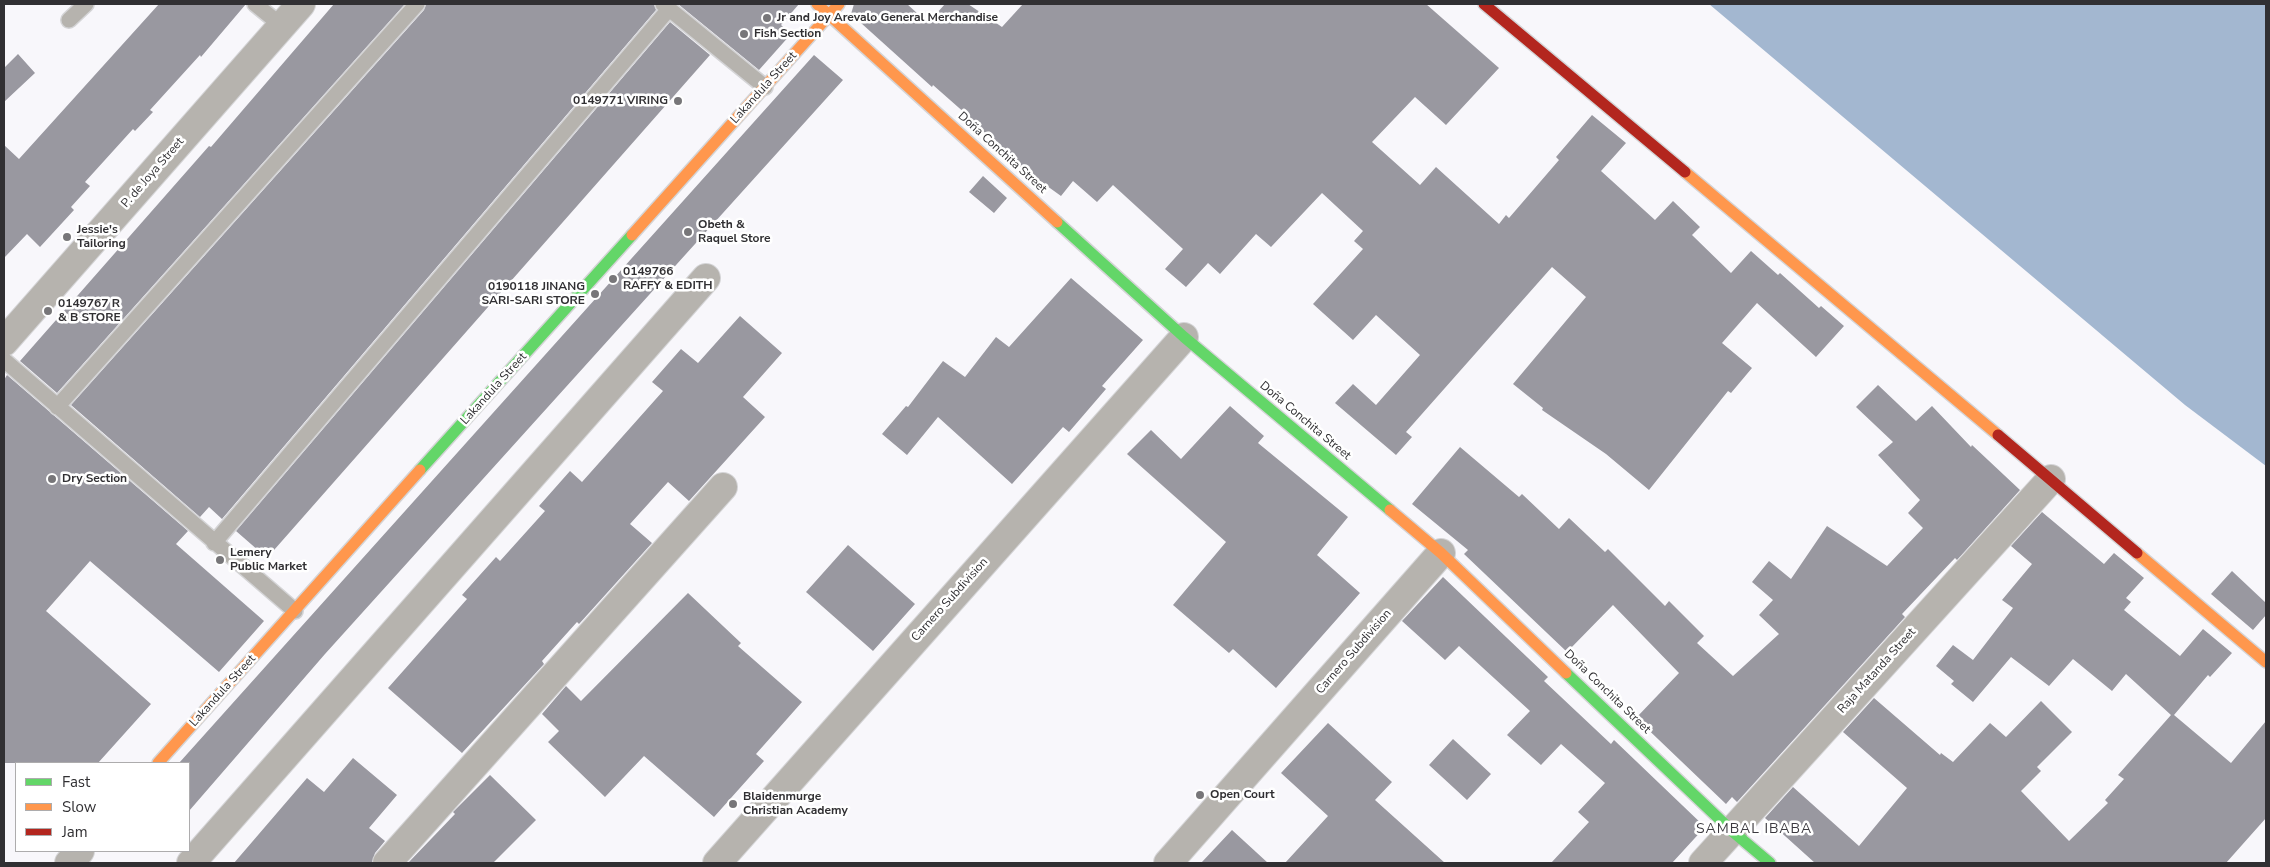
<!DOCTYPE html>
<meta charset="utf-8">
<style>
body{margin:0}
#map{position:relative;width:2270px;height:867px;overflow:hidden;background:#f8f7fb;font-family:"Nunito Sans",sans-serif}
canvas{display:block}
.frame{position:absolute;inset:0;border:5px solid #313033;pointer-events:none}
.legend{position:absolute;left:15px;top:762px;width:175px;height:90px;box-sizing:border-box;background:#fff;border:1px solid #adacad;margin:0;padding:6px 9px;list-style:none;font-size:15px;color:#313033}
.legend li{display:flex;align-items:center;gap:10px;height:25px}
.legend b{width:25px;border:1px solid #adacad}
</style>
<div id="map">
<canvas width="2270" height="867"></canvas>
<div class="frame"></div>
<ul class="legend">
<li><b style="height:6px;background:#63d668"></b>Fast</li>
<li><b style="height:6px;background:#ff974d"></b>Slow</li>
<li><b style="height:6px;background:#b3261e"></b>Jam</li>
</ul>
</div>
<script>
const ctx = document.querySelector('canvas').getContext('2d');
ctx.lineJoin = 'round';
function fillPath(path, color) { ctx.fillStyle = color; ctx.fill(path, 'evenodd'); }
function stroke(path, color, width, dash) { ctx.strokeStyle = color; ctx.lineWidth = width; ctx.lineCap = dash ? 'butt' : 'round'; ctx.setLineDash(dash || []); ctx.stroke(path); }
function write(font, color, halo, rows, align = 'center') {
  ctx.font = font + ' "Nunito Sans",sans-serif'; ctx.lineWidth = 5; ctx.setLineDash([]); ctx.textBaseline = 'middle'; ctx.strokeStyle = halo; ctx.fillStyle = color; for (const [text, x, y, turn = 0] of rows) {
    ctx.save(); ctx.translate(x, y); ctx.rotate((+turn || 0) * Math.PI / 180); ctx.textAlign = isNaN(turn) ? turn : align; if (halo) ctx.strokeText(text, 0, 0); ctx.fillText(text, 0, 0); ctx.restore();
  }
}
fillPath(new Path2D(`
 M 1709,4 L 2266,4 L 2266,466 L 2185,405 Z`), '#a3b7d0');
fillPath(new Path2D(`
 M 159,4 L 246,4 L 201,57 L 200,55 L 150,110 L 153,112 L 135,131 L 133,129 L 85,182 L 90,186 L 71,207 L 74,210 L 40,247 L 27,234 L 4,258 L 4,145 L 19,159 Z
 M 334,4 L 405,4 L 57,393 L 20,361 L 209,146 L 211,147 Z
 M 426,4 L 654,4 L 656,10 L 222,519 L 209,507 L 200,517 L 71,405 L 424,10 Z
 M 678,4 L 799,4 L 781,25 L 791,34 L 759,70 Z
 M 854,4 L 907,4 L 928,23 L 945,4 L 968,4 L 1002,27 L 1023,4 L 1426,4 L 1499,68 L 1446,125 L 1415,97 L 1372,142 L 1420,185 L 1436,167 L 1499,224 L 1506,215 L 1509,218 L 1559,160 L 1556,157 L 1592,115 L 1626,143 L 1601,171 L 1655,220 L 1673,201 L 1700,227 L 1692,235 L 1731,273 L 1751,251 L 1778,275 L 1780,273 L 1819,308 L 1821,306 L 1844,326 L 1816,357 L 1757,303 L 1722,343 L 1752,368 L 1731,393 L 1728,391 L 1649,490 L 1606,454 L 1542,410 L 1543,408 L 1513,384 L 1586,297 L 1552,267 L 1406,432 L 1412,437 L 1396,455 L 1335,403 L 1353,384 L 1376,405 L 1420,355 L 1376,315 L 1353,340 L 1313,304 L 1363,249 L 1354,241 L 1363,231 L 1322,193 L 1271,247 L 1256,234 L 1220,274 L 1208,263 L 1186,287 L 1165,269 L 1183,249 L 1113,185 L 1097,202 L 1073,181 L 1061,196 L 1029,173 L 1028,174 L 997,146 L 999,144 L 974,124 L 975,122 L 933,85 L 932,87 L 851,14 Z
 M 670,22 L 710,55 L 267,558 L 236,531 Z
 M 18,54 L 35,73 L 4,102 L 4,68 Z
 M 814,55 L 843,80 L 325,654 L 189,811 L 189,763 L 179,763 Z
 M 983,176 L 1007,198 L 994,213 L 969,192 Z
 M 1071,278 L 1143,340 L 1102,386 L 1106,389 L 1069,432 L 1063,427 L 1012,484 L 938,417 L 907,455 L 882,434 L 906,406 L 908,407 L 943,361 L 965,377 L 996,337 L 1009,347 Z
 M 740,316 L 782,353 L 743,397 L 765,417 L 689,501 L 668,482 L 630,524 L 652,543 L 579,624 L 577,622 L 542,661 L 544,664 L 462,753 L 388,688 L 467,599 L 462,595 L 496,557 L 500,561 L 545,511 L 539,506 L 570,471 L 582,482 L 663,391 L 652,382 L 681,349 L 698,363 Z
 M 7,375 L 188,531 L 176,544 L 264,621 L 219,672 L 90,561 L 46,611 L 151,704 L 98,763 L 4,763 L 4,380 Z
 M 1878,385 L 1916,421 L 1932,406 L 1971,447 L 1972,445 L 2020,490 L 1957,560 L 1955,558 L 1902,614 L 1905,617 L 1737,802 L 1732,797 L 1726,804 L 1636,718 L 1679,673 L 1613,605 L 1567,652 L 1464,554 L 1468,550 L 1412,504 L 1460,447 L 1519,497 L 1522,494 L 1559,529 L 1569,518 L 1605,552 L 1608,549 L 1665,606 L 1669,601 L 1704,636 L 1697,643 L 1733,676 L 1779,634 L 1759,615 L 1773,600 L 1752,582 L 1769,561 L 1791,579 L 1827,526 L 1887,566 L 1923,528 L 1908,513 L 1920,500 L 1878,455 L 1893,442 L 1856,407 Z
 M 1230,406 L 1264,436 L 1258,443 L 1348,517 L 1317,555 L 1360,593 L 1276,688 L 1233,649 L 1229,653 L 1173,605 L 1226,542 L 1127,454 L 1151,430 L 1181,459 Z
 M 2042,512 L 2104,564 L 2114,553 L 2144,578 L 2126,598 L 2131,602 L 2124,610 L 2180,656 L 2203,629 L 2232,653 L 2210,677 L 2208,675 L 2174,715 L 2231,763 L 2266,721 L 2266,818 L 2226,863 L 1815,863 L 1765,818 L 1793,787 L 1859,846 L 1907,788 L 1843,732 L 1874,698 L 1940,755 L 1941,753 L 1953,762 L 1990,723 L 2006,737 L 2041,701 L 2072,732 L 2037,767 L 2041,771 L 2021,791 L 2069,841 L 2108,803 L 2105,800 L 2124,779 L 2118,775 L 2171,715 L 2126,674 L 2112,691 L 2073,659 L 2049,686 L 2011,657 L 1973,702 L 1951,684 L 1954,681 L 1936,666 L 1953,645 L 1973,660 L 2013,608 L 2002,600 L 2032,564 L 2011,546 Z
 M 848,545 L 915,604 L 873,651 L 806,592 Z
 M 2232,571 L 2266,603 L 2266,615 L 2253,630 L 2211,594 Z
 M 1443,577 L 1548,677 L 1544,681 L 1611,744 L 1614,740 L 1705,827 L 1672,863 L 1551,863 L 1589,822 L 1578,812 L 1605,783 L 1561,744 L 1541,765 L 1507,735 L 1530,711 L 1459,646 L 1445,660 L 1402,621 Z
 M 688,593 L 741,643 L 738,646 L 802,702 L 756,754 L 764,761 L 714,817 L 644,756 L 605,797 L 548,742 L 559,731 L 542,714 L 566,686 L 581,701 Z
 M 1328,723 L 1392,782 L 1375,800 L 1445,863 L 1285,863 L 1328,816 L 1281,773 Z
 M 1453,739 L 1491,774 L 1467,800 L 1429,765 Z
 M 353,758 L 397,795 L 369,828 L 385,841 L 375,853 L 372,863 L 234,863 L 307,778 L 324,792 Z
 M 490,775 L 536,820 L 493,863 L 408,863 L 455,814 L 453,812 Z
 M 1232,830 L 1268,863 L 1201,863 Z`), '#9998a0');
const lane = new Path2D(`
 M 255,4 L 282,26
 M 663,4 L 765,87
 M 69,20 L 86,4
 M 4,360 L 295,611
 M 57,407 L 417,4
 M 214,543 L 669,9`);
const street = new Path2D(`
 M 4,342 L 301,4
 M 69,863 L 80,851
 M 191,863 L 706,278
 M 387,863 L 723,487
 M 717,863 L 1184,337
 M 1168,863 L 1441,553
 M 1703,863 L 2051,479`);
const fast = new Path2D(`
 M 1057,222 L 1184,337 L 1390,510
 M 420,470 L 632,235
 M 1566,673 L 1732,831 L 1770,863`);
const slow = new Path2D(`
 M 817,4 L 1057,222
 M 1685,172 L 1998,435
 M 632,235 L 839,4
 M 1390,510 L 1441,553 L 1566,673
 M 2137,553 L 2266,662
 M 158,763 L 420,470`);
const jam = new Path2D(`
 M 1484,4 L 1685,172
 M 1998,435 L 2137,553`);
stroke(lane, '#d4d4d6', 18);
stroke(street, '#d4d4d6', 30);
stroke(fast, '#d4d4d6', 14);
stroke(slow, '#d4d4d6', 14);
stroke(jam, '#d4d4d6', 14);
stroke(lane, '#b6b3ae', 15);
stroke(street, '#b6b3ae', 28);
stroke(fast, '#63d668', 11);
stroke(slow, '#ff974d', 11);
stroke(jam, '#b3261e', 11);
for (const [x, y, r, color] of [
 [767,18,5,"#777679"],
 [744,34,5,"#777679"],
 [678,101,5,"#777679"],
 [688,232,5,"#777679"],
 [67,237,5,"#777679"],
 [613,279,5,"#777679"],
 [595,294,5,"#777679"],
 [48,311,5,"#777679"],
 [52,479,5,"#777679"],
 [220,560,5,"#777679"],
 [1200,795,5,"#777679"],
 [733,804,5,"#777679"]
]) { const dot = new Path2D(); dot.arc(x, y, r, 0, 2 * Math.PI); ctx.fillStyle = color; ctx.fill(dot); stroke(dot, '#fff', 2); }
write('bold 12px', '#313033', '#fff', [
 ["Jr and Joy Arevalo General Merchandise",777,18],
 ["Fish Section",754,34],
 ["0149771 VIRING",668,101,"right"],
 ["Obeth &",698,225],
 ["Raquel Store",698,239],
 ["Jessie's",77,230],
 ["Tailoring",77,244],
 ["0149766",623,272],
 ["RAFFY & EDITH",623,286],
 ["0190118 JINANG",585,287,"right"],
 ["SARI-SARI STORE",585,301,"right"],
 ["0149767 R",58,304],
 ["& B STORE",58,318],
 ["Dry Section",62,479],
 ["Lemery",230,553],
 ["Public Market",230,567],
 ["Open Court",1210,795],
 ["Blaidenmurge",743,797],
 ["Christian Academy",743,811]
], 'left');
write('12px', '#313033', '#fff', [
 ["Lakandula Street",764,88,-48],
 ["Doña Conchita Street",1002,153,42],
 ["P. de Joya Street",153,173,-49],
 ["Lakandula Street",494,389,-48],
 ["Doña Conchita Street",1305,421,40],
 ["Carnero Subdivision",950,600,-48],
 ["Carnero Subdivision",1354,652,-49],
 ["Raja Matanda Street",1877,671,-48],
 ["Lakandula Street",223,691,-48],
 ["Doña Conchita Street",1607,692,44]
]);
ctx.letterSpacing = '1px';
write('14px', '#3c3a40', '#fff', [
 ["SAMBAL IBABA",1754,830]
]);
ctx.letterSpacing = '0px';
</script>
